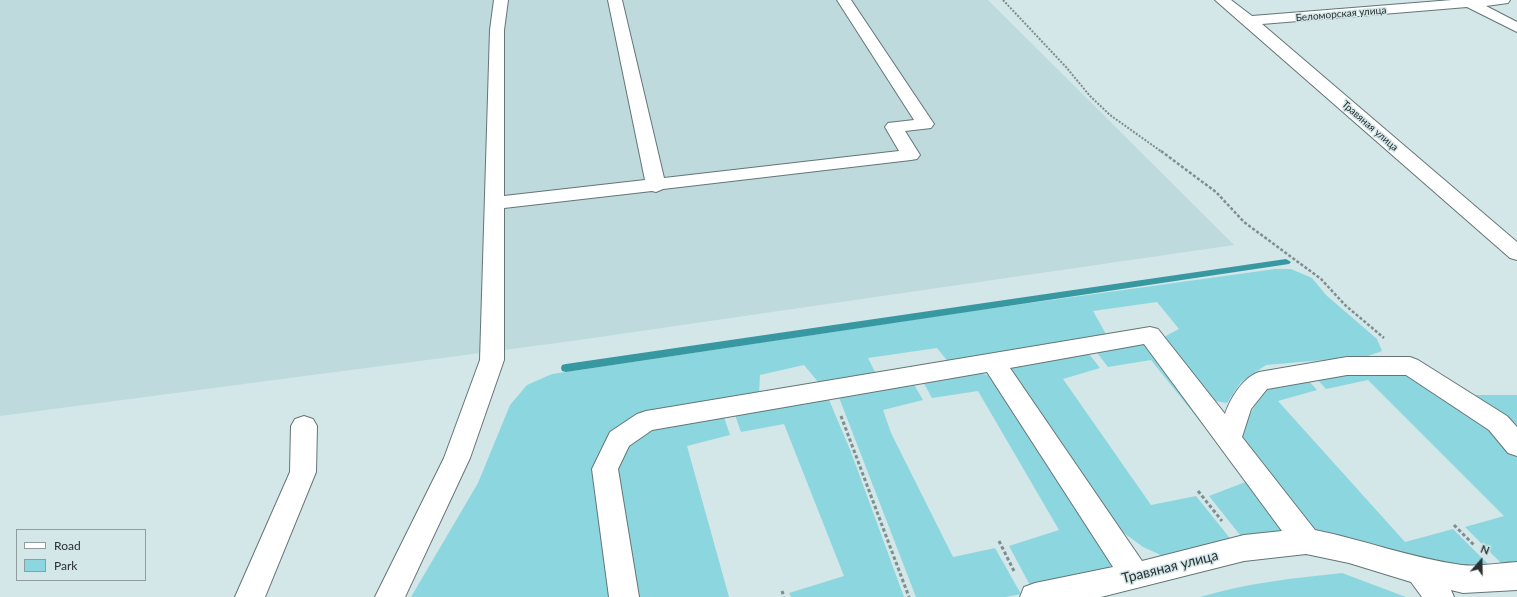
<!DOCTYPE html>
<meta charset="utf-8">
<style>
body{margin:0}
#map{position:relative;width:1517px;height:597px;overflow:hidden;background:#d3e6e8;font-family:Lato,sans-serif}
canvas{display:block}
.legend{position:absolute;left:16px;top:529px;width:130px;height:52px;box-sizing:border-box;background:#d3e6e8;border:1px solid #8f9d9f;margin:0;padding:5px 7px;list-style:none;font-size:12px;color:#293031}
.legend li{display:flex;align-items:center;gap:8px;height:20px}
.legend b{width:20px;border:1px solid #8f9d9f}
.north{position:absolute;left:1461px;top:541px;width:40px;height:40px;-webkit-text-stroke:3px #d3e6e8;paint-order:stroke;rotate:20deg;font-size:11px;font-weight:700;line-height:16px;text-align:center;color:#293031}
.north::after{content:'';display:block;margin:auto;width:14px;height:18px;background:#293031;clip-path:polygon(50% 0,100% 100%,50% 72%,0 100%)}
</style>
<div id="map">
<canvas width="1517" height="597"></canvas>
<ul class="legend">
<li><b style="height:5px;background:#fff"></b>Road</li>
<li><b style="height:11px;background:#8cd7df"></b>Park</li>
</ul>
<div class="north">N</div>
</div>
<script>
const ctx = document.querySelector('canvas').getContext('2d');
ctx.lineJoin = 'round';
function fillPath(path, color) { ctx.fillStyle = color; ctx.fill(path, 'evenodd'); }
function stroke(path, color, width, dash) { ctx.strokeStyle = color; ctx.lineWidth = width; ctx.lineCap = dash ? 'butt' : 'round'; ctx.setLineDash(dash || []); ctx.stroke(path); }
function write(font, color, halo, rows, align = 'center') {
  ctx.font = font + ' Lato,sans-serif'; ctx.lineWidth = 3; ctx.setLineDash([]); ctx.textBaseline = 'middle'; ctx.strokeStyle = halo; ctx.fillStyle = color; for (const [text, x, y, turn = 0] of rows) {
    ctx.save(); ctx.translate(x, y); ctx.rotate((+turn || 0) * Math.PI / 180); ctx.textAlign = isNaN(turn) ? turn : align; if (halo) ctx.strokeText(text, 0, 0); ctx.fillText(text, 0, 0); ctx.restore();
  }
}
fillPath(new Path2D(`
 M 0,0 L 988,0 L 1234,245 L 572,341 L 0,416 Z`), '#bedadc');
fillPath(new Path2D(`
 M 1275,269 L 1291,269 L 1312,278 L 1326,295 L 1377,339 L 1382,351 L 1368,356 L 1266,365 L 1241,382 L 1227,403 L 1214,401 L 1162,338 L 1179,329 L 1157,302 L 1093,311 L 1106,334 L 950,364 L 937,348 L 868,358 L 877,376 L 819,383 L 804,365 L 760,375 L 759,394 L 677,405 L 642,414 L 617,429 L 611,597 L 411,597 L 478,483 L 510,405 L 527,385 L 552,374 L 972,311 Z
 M 1137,343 L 1151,347 L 1286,525 L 1282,531 L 1244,540 L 1209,496 L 1248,481 L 1151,360 L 1108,367 L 1094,349 Z
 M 1086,350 L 1100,368 L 1063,379 L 1151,505 L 1196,496 L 1233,542 L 1163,556 L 1143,547 L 1124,533 L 1097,505 L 1010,372 L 1013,367 Z
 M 975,371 L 996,378 L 1112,561 L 1110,570 L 1032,589 L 1009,546 L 1059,530 L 978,391 L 932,398 L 922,380 Z
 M 1346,372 L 1399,373 L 1417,379 L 1485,422 L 1517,455 L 1517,565 L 1504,566 L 1465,527 L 1504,516 L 1368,380 L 1326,389 L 1315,377 Z
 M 1307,379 L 1317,390 L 1278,401 L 1405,542 L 1453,529 L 1493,569 L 1464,572 L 1321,535 L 1307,525 L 1241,438 L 1245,423 L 1264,389 Z
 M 912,381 L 923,400 L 883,410 L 891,433 L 953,557 L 995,548 L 1021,594 L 1006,597 L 916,597 L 838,395 Z
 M 827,395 L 851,452 L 904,597 L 791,597 L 789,593 L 844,576 L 784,424 L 741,432 L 734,412 Z
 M 1475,395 L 1517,395 L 1517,435 Z
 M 723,414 L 730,435 L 687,446 L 729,597 L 630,597 L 619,484 L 618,464 L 625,447 L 655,426 Z
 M 1342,573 L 1406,597 L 1200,597 C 1247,583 1294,578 1342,573 Z`), '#8cd7df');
fillPath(new Path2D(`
 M 1286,259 L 1291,262 L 1289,264 L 566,372 L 562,371 L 561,368 L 562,365 L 566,364 Z`), '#3798a2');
const minor = new Path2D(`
 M 494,0 L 508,0 L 504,30 L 504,196 L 645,180 L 608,0 L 622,0 L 664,178 L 899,151 L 885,127 L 888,123 L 914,120 L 837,0 L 851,0 L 934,124 L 931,128 L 905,131 L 920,155 L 917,159 L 911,160 L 663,189 L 656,192 L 652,191 L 504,208 L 504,360 L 470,458 L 405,597 L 375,597 L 444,458 L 480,360 L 490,30 Z
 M 1215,0 L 1231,0 L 1252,16 L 1452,0 L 1510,0 L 1508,3 L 1486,6 L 1517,22 L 1517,32 L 1467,7 L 1262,24 L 1517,242 L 1517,260 L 1510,258 Z
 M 1150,327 L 1158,329 L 1225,414 C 1230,399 1243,377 1259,372 L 1347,357 L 1410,357 L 1418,360 L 1507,416 L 1517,427 L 1517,456 L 1508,453 L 1489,430 L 1406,375 L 1347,375 L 1267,389 L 1251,409 L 1242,437 L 1315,530 C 1364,540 1411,558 1462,565 C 1479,567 1499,563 1517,562 L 1517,590 L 1463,593 L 1451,590 L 1454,597 L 1422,597 L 1411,582 L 1349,563 L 1306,554 L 1244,561 L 1101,597 L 1020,597 L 1024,587 L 1035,583 L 1113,567 L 987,372 L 652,430 L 629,446 L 618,469 L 639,597 L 609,597 L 592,469 L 610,432 L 637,414 L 646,411 ZM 1144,344 L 1282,531 L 1244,535 L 1142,561 L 1010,368 Z
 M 304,416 L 313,419 L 317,426 L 316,472 L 265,597 L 235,597 L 290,472 L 291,426 L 295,419 Z`);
stroke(minor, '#657577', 2);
stroke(new Path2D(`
 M 1003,0 L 1066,67 L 1090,96 L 1110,115 L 1162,152`), '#7f8d8e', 2, [2, 1.5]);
stroke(new Path2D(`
 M 1161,151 L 1216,192 L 1244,222 L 1321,279 L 1345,305 L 1384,338`), '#7f8d8e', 2.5, [3, 2]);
stroke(new Path2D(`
 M 841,416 L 909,597
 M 1198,491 L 1222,521
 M 1454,525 L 1475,546
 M 999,541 L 1015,573
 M 782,591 L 784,597`), '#7f8d8e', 3, [3.5, 2.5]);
fillPath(minor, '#fff');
write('10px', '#293031', '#d3e6e8', [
 ["Беломорская улица",1341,14,-5],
 ["Травяная улица",1370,126,41]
]);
write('14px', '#293031', '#d3e6e8', [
 ["Травяная улица",1170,567,-14]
]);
</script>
